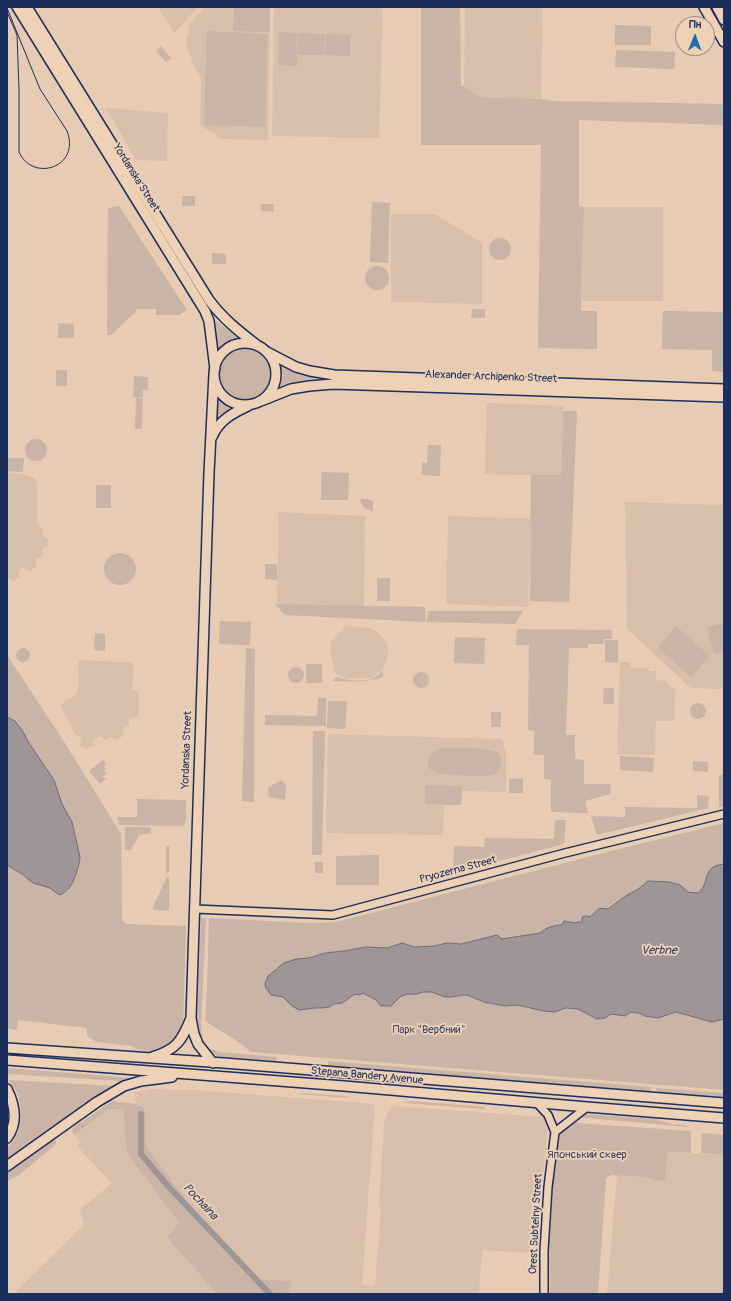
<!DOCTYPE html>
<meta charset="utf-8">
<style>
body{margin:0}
#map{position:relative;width:731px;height:1301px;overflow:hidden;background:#e7cbb2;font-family:Pangolin,sans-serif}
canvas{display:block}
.frame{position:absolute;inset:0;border:8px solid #1b2f5e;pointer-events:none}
.north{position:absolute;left:675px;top:16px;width:40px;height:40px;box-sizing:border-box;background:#efd2b6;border:1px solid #9a9193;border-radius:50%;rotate:1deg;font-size:11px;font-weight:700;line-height:16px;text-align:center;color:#1b2f5e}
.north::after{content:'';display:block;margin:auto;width:14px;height:18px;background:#1f6fb2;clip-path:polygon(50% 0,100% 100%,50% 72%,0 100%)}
</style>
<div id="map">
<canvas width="731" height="1301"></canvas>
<div class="frame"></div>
<div class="north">Пн</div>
</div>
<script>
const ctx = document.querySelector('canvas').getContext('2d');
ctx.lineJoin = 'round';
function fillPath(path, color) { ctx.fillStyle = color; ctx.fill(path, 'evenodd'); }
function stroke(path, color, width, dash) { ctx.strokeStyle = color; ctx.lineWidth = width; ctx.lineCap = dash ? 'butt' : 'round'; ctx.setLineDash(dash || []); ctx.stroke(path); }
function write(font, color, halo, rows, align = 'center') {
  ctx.font = font + ' Pangolin,sans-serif'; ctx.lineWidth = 3.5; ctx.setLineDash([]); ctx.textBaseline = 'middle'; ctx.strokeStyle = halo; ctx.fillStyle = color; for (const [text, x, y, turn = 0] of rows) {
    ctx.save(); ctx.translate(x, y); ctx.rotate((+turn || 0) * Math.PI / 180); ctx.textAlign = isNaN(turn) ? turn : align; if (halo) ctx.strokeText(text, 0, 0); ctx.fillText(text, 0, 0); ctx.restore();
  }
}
fillPath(new Path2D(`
 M 158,7 L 198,7 L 174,33 Z
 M 205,7 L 270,7 L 268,140 L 222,139 L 200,125 L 201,78 L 191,61 L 192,56 L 189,55 L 189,50 L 187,50 L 186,36 L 188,36 L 189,25 Z
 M 274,7 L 383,7 L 379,138 L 272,136 Z
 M 465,7 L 543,7 L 541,99 L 480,97 L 464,86 Z
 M 106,108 L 168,113 L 167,161 L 136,160 Z
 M 584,207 L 663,207 L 663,301 L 582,301 Z
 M 391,214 L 435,214 L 482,243 L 482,304 L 391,302 Z
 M 487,403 L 563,406 L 561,476 L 485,474 Z
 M 7,473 L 24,474 L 26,476 L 32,477 L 37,481 L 37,523 L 42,528 L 43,535 L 48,539 L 48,546 L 42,549 L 43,556 L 36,560 L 36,567 L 30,571 L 24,567 L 19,570 L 19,577 L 13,581 L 7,577 Z
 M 625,502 L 724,505 L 724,689 L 691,688 L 627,629 Z
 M 279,512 L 365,516 L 364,606 L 362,607 L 280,604 L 277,601 Z
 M 448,516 L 531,519 L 528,607 L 446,604 Z
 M 346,626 L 371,628 L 383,637 L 388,648 L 387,658 L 384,667 L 373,678 L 346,679 L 340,676 L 335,672 L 330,650 L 331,641 Z
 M 82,660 L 131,663 L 134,665 L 132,691 L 139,691 L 138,717 L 129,718 L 129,725 L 123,729 L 123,736 L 117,740 L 111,737 L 105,740 L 100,736 L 94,739 L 93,746 L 86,749 L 80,745 L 81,738 L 75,734 L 61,706 L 66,700 L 78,694 L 79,661 Z
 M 620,662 L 629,662 L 632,668 L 649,668 L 649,671 L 656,671 L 656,680 L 665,681 L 675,690 L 674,721 L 656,721 L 655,755 L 617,754 Z
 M 328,734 L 502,739 L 506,751 L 506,792 L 462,791 L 461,805 L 444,805 L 443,835 L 326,833 Z
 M 153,1089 L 194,1090 L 375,1104 L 362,1285 L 375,1286 L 381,1207 L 379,1207 L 379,1205 L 384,1126 L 386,1115 L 391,1108 L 394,1106 L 543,1117 L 548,1124 L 541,1193 L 532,1193 L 530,1253 L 482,1250 L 479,1293 L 497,1294 L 289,1294 L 290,1281 L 258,1279 L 190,1205 L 146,1146 L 146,1124 L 144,1108 L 136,1104 L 135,1092 Z
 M 108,1109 L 123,1109 L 127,1153 L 179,1223 L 168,1237 L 217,1294 L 18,1294 L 16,1291 L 84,1225 L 80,1210 L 112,1183 L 77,1146 L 81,1142 L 74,1135 Z
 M 667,1152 L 724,1155 L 724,1294 L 607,1294 L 617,1174 Z`), '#d8bfac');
fillPath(new Path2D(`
 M 234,7 L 270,7 L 270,32 L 233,31 Z
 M 421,7 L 460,7 L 461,86 L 464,86 L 480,97 L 541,99 L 555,101 L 722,104 L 724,107 L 724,125 L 579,120 L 579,206 L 584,207 L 581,311 L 597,311 L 597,349 L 538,348 L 541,145 L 421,145 Z
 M 615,25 L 651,26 L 651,45 L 615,45 Z
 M 207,31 L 268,34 L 265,127 L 204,125 Z
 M 279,32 L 297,33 L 297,66 L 278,65 Z
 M 298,33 L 325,34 L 324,55 L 298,55 Z
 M 326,34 L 350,35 L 350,56 L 325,55 Z
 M 161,46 L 171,58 L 166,62 L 156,51 Z
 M 616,50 L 675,52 L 674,69 L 615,67 Z
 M 182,196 L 195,196 L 195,206 L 182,206 Z
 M 372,202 L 390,203 L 388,263 L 370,262 Z
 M 261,204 L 274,204 L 274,212 L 261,211 Z
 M 119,206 L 187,310 L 179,315 L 156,315 L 156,309 L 136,309 L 135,314 L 132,315 L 111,335 L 107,335 L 108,208 Z
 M489 249a11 11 0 1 1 22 0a11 11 0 1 1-22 0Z
 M 212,253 L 226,254 L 226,264 L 212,264 Z
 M365 278a12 12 0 1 1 24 0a12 12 0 1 1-24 0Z
 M 472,309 L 485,309 L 485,318 L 471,318 Z
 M 663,311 L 724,312 L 724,372 L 712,371 L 712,350 L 662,349 Z
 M 212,318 L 240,339 L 227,344 L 217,352 L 217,339 Z
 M 58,323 L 74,324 L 74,338 L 58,338 Z
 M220 374a25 25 0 1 1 50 0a25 25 0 1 1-50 0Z
 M 279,362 L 319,378 L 304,380 L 278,389 L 283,375 Z
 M 56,370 L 67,370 L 67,386 L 56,386 Z
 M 134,376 L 148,377 L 148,390 L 143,390 L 143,398 L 133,397 Z
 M 215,396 L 230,409 L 213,427 Z
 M 136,398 L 143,399 L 142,429 L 135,429 Z
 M 563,411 L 577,411 L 569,602 L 530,601 L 531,475 L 561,475 Z
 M25 450a11 11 0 1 1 22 0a11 11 0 1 1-22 0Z
 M 428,445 L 441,445 L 440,476 L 422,475 L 422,463 L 427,463 Z
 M 7,458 L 24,458 L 23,472 L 7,471 Z
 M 321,472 L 349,473 L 348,500 L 321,500 Z
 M 96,485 L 111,485 L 111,508 L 96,508 Z
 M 360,499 L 367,499 L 373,501 L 373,511 L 365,509 L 362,505 Z
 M104 569a16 16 0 1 1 32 0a16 16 0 1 1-32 0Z
 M 265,564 L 277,564 L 277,580 L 265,579 Z
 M 377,578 L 390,578 L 390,601 L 377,601 Z
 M 275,604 L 425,607 L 426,622 L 285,615 Z
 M 428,611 L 523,611 L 515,624 L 427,622 Z
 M 220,621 L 251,622 L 250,645 L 219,644 Z
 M 724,623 L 724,652 L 714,654 L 707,627 Z
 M 676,626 L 710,656 L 691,677 L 658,648 Z
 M 517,629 L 612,630 L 612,639 L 604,639 L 603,644 L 588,644 L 588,648 L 569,648 L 566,735 L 575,735 L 575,759 L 584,760 L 584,784 L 611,784 L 610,794 L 585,801 L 588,813 L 551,812 L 551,780 L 544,779 L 544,755 L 534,755 L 534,731 L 528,730 L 529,645 L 516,645 Z
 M 95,633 L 105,634 L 105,651 L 94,650 Z
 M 455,637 L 485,638 L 484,664 L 454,663 Z
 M 605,640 L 618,640 L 618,663 L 605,662 Z
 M 246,648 L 255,649 L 254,802 L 242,801 Z
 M16 655a7 7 0 1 1 14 0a7 7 0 1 1-14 0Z
 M 7,655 L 63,740 L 121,834 L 122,919 L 124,922 L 127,924 L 186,926 L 183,1027 L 176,1040 L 166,1048 L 153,1051 L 138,1050 L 131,1046 L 97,1042 L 87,1036 L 87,1028 L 18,1020 L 17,1030 L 7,1028 L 7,865 L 22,874 L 33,883 L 50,888 L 59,895 L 64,894 L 67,892 L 70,887 L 77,873 L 80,857 L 72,822 L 62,804 L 54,780 L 29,743 L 22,730 L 15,721 L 7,717 Z
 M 306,664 L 322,664 L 322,683 L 306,683 Z
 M288 675a8 8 0 1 1 16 0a8 8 0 1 1-16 0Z
 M 383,670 L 383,677 C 368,683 349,681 333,681 L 337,677 C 345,681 365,682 374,678 C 378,676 380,672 383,670 Z
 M413 680a8 8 0 1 1 16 0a8 8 0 1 1-16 0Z
 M 604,688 L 614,688 L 614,704 L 603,704 Z
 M 318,698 L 326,698 L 326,726 L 265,725 L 265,715 L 317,716 Z
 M 328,701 L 347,701 L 345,729 L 327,728 Z
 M690 711a8 8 0 1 1 16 0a8 8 0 1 1-16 0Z
 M 491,712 L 501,712 L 501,727 L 491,727 Z
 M 313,731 L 325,731 L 322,855 L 312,855 Z
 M 442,748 C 453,748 486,747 494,751 C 500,753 503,760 501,766 C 499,770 497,773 493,775 C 487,777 439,775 434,772 C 422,765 430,750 442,748 Z
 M 620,756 L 654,758 L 653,772 L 620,770 Z
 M 103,760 L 106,764 L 104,766 L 106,769 L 104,771 L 106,774 L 103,776 L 106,779 L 100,784 L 89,771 Z
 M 693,761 L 708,762 L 708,772 L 693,771 Z
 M 724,773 L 724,806 L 719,807 L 719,776 Z
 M 523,778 L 523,793 L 509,793 L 509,779 Z
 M 282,780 L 286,786 L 285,800 L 269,797 L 268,787 Z
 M 425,785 L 462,786 L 461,805 L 425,804 Z
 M 697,795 L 709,796 L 708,808 L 597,835 L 591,816 L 625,817 L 625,807 L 697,808 Z
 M 137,799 L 186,800 L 186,822 L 183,826 L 120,825 L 117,817 L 137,817 Z
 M 555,820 L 566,820 L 564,844 L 453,873 L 454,846 L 484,847 L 485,838 L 554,839 Z
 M 724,823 L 724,864 C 720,865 715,866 712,868 C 704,874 708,886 698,893 L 688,892 L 680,885 L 669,882 L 648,881 L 637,890 L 612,905 L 608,909 L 603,908 L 597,909 L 593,915 L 582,922 L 557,925 L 540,933 L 502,939 L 497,935 L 461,944 L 447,943 L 434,946 L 415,947 L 402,943 L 387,948 L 366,947 L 344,951 L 325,953 L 309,958 L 296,959 L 276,969 L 268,976 L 271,995 L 283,997 L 287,1000 L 315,1008 L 322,1008 L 329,1007 L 334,1004 L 342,1003 L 355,994 L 357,995 L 363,993 L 376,1000 L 384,1007 L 390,1006 L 401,996 L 408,994 L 417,994 L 423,992 L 432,992 L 445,997 L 452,997 L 463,995 L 467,995 L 484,1002 L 505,1006 L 518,1005 L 562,1009 L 578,1009 L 590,1016 L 605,1018 L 611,1014 L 625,1016 L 631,1012 L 639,1013 L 645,1016 L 658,1018 L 676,1012 L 712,1022 L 724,1019 L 723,1035 L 724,1037 L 724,1090 L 251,1052 L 240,1043 L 205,1021 L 207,989 L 209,918 L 311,923 L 336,922 L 615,850 Z
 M 125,827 L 151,827 L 151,833 L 139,835 L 131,850 L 125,850 Z
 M 166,846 L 169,846 L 169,872 L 166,873 Z
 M 379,855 L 379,885 L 336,885 L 336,856 Z
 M 315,862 L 323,862 L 323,873 L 315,873 Z
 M 166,877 L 169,877 L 169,909 L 167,911 L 153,910 L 153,907 L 165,881 Z
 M 201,918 L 206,918 L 201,1027 L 203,1041 L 201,1042 L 197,1024 Z
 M 206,1049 L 215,1050 L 219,1052 L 277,1057 L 276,1061 L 217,1056 Z
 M 328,1061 L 651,1087 L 651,1090 L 649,1092 L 328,1066 Z
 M 7,1068 L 133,1078 L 122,1081 L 7,1074 Z
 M 8,1080 L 115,1086 L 97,1096 L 7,1161 L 7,1148 C 12,1143 17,1137 19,1130 C 24,1115 21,1090 8,1080 Z
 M 656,1088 L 724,1093 L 724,1098 L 660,1093 L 657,1091 Z
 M 300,1093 L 345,1096 L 349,1098 L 298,1094 Z
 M 112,1101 L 136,1104 L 144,1108 L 146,1124 L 146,1146 L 190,1205 L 258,1279 L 290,1281 L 289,1294 L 217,1294 L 167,1237 L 179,1223 L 127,1153 L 123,1109 L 108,1109 L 74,1135 L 72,1130 L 73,1128 Z
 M 411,1101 L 485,1107 L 484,1109 L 406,1103 Z
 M 583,1114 L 656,1119 L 671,1124 L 685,1125 L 689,1127 L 576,1117 Z
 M 572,1121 L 577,1123 L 691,1131 L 691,1153 L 667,1152 L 665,1181 L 653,1180 L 647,1177 L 611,1175 L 606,1179 L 598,1294 L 550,1294 L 549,1227 L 557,1138 L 561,1130 Z
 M 702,1133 L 724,1135 L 724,1155 L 701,1153 Z
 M 53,1140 L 56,1141 L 56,1144 L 19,1175 L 7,1181 L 7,1172 Z`), '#c9b4a6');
const water = new Path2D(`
 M 7,717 L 15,721 L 22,730 L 29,743 L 54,780 L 62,804 L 72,822 L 80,857 C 79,868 72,893 59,895 L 50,888 L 33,883 L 22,874 L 7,865 Z
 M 724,864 L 724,1019 L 712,1022 L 676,1012 L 658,1018 L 645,1016 L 639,1013 L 631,1012 L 625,1016 L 611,1014 L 605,1018 L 597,1019 L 578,1009 L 566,1008 L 554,1012 L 543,1011 L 518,1005 L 505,1006 L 484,1002 L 467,995 L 463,995 L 452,997 L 445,997 L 432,992 L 423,992 L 417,994 L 408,994 L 401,996 L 391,1006 L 381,1006 L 376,1000 L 363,993 L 359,995 L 355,994 L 342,1003 L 334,1004 L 329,1007 L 322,1008 L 315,1008 L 299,1010 L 292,1006 L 283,997 L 271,995 L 266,988 L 265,984 L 268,976 L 284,963 L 296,959 L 309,958 L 325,953 L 344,951 L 366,947 L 387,948 L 402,943 L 415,947 L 434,946 L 447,943 L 461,944 L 497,935 L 502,939 L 540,933 C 545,928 554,925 562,925 L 564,921 L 575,923 L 578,922 L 582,922 L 582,917 L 586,916 L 590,917 C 599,910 595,907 608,909 L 627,895 L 637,890 L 648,881 L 669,882 L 680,885 L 688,892 L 698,893 C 708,886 704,874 712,868 C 715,865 720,865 724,864 Z`);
fillPath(water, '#a09596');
stroke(water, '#6b6c80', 1);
stroke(new Path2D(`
 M 141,1114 L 141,1154 L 168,1186 L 270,1294`), '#a09596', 6);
const minor = new Path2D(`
 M 195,909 L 333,915 L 565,853 L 724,814
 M 537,1103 L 548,1115 L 555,1132 L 587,1107
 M 544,1294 L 544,1251 L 548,1187 L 555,1132`);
const major = new Path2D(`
 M 17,7 L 205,311 L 209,321 L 215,369
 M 27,7 L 209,300 C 223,319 240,332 258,346
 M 704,7 L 724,42
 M 717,7 L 724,20
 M214 374a31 31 0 1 1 62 0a31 31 0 1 1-62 0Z
 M 267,352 L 296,367 L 310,371 L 334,375 L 724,389
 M 261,401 L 291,389 L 309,386 L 333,384 L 724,397
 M 212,437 C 219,420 233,413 248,406
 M 7,1048 L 224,1063 L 724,1103
 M 152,1057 C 176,1050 182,1041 191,1018
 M 7,1060 L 344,1086 L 587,1107 L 724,1118
 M 213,1063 L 198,1044 L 194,1034 L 191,1018 L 209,473 L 214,374
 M 7,1089 C 15,1105 18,1123 7,1138
 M 7,1166 L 97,1102 L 124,1086 L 141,1081 L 172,1077`);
stroke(minor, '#1b2f5e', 10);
stroke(major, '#1b2f5e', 12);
stroke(minor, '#efd2b6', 7);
stroke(major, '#efd2b6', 9);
stroke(new Path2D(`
 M 7,8 L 40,89 L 67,131 C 81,167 33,183 19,152 L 19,89 L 17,35 L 7,12`), '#1b2f5e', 1);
write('11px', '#1b2f5e', '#efd2b6', [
 ["Yordanska Street",136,178,58],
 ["Alexander Archipenko Street",491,377,2],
 ["Yordanska Street",187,750,-88],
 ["Pryozerna Street",458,870,-15],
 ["Stepana Bandery Avenue",367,1076,5],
 ["Orest Subtelny Street",536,1224,-87]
]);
write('11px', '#354369', '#efd2b6', [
 ["Парк \"Вербний\"",429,1030],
 ["Японський сквер",587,1155]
]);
write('italic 12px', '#364369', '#efd2b6', [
 ["Verbne",659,951],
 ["Pochaina",200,1202,47]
]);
</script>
